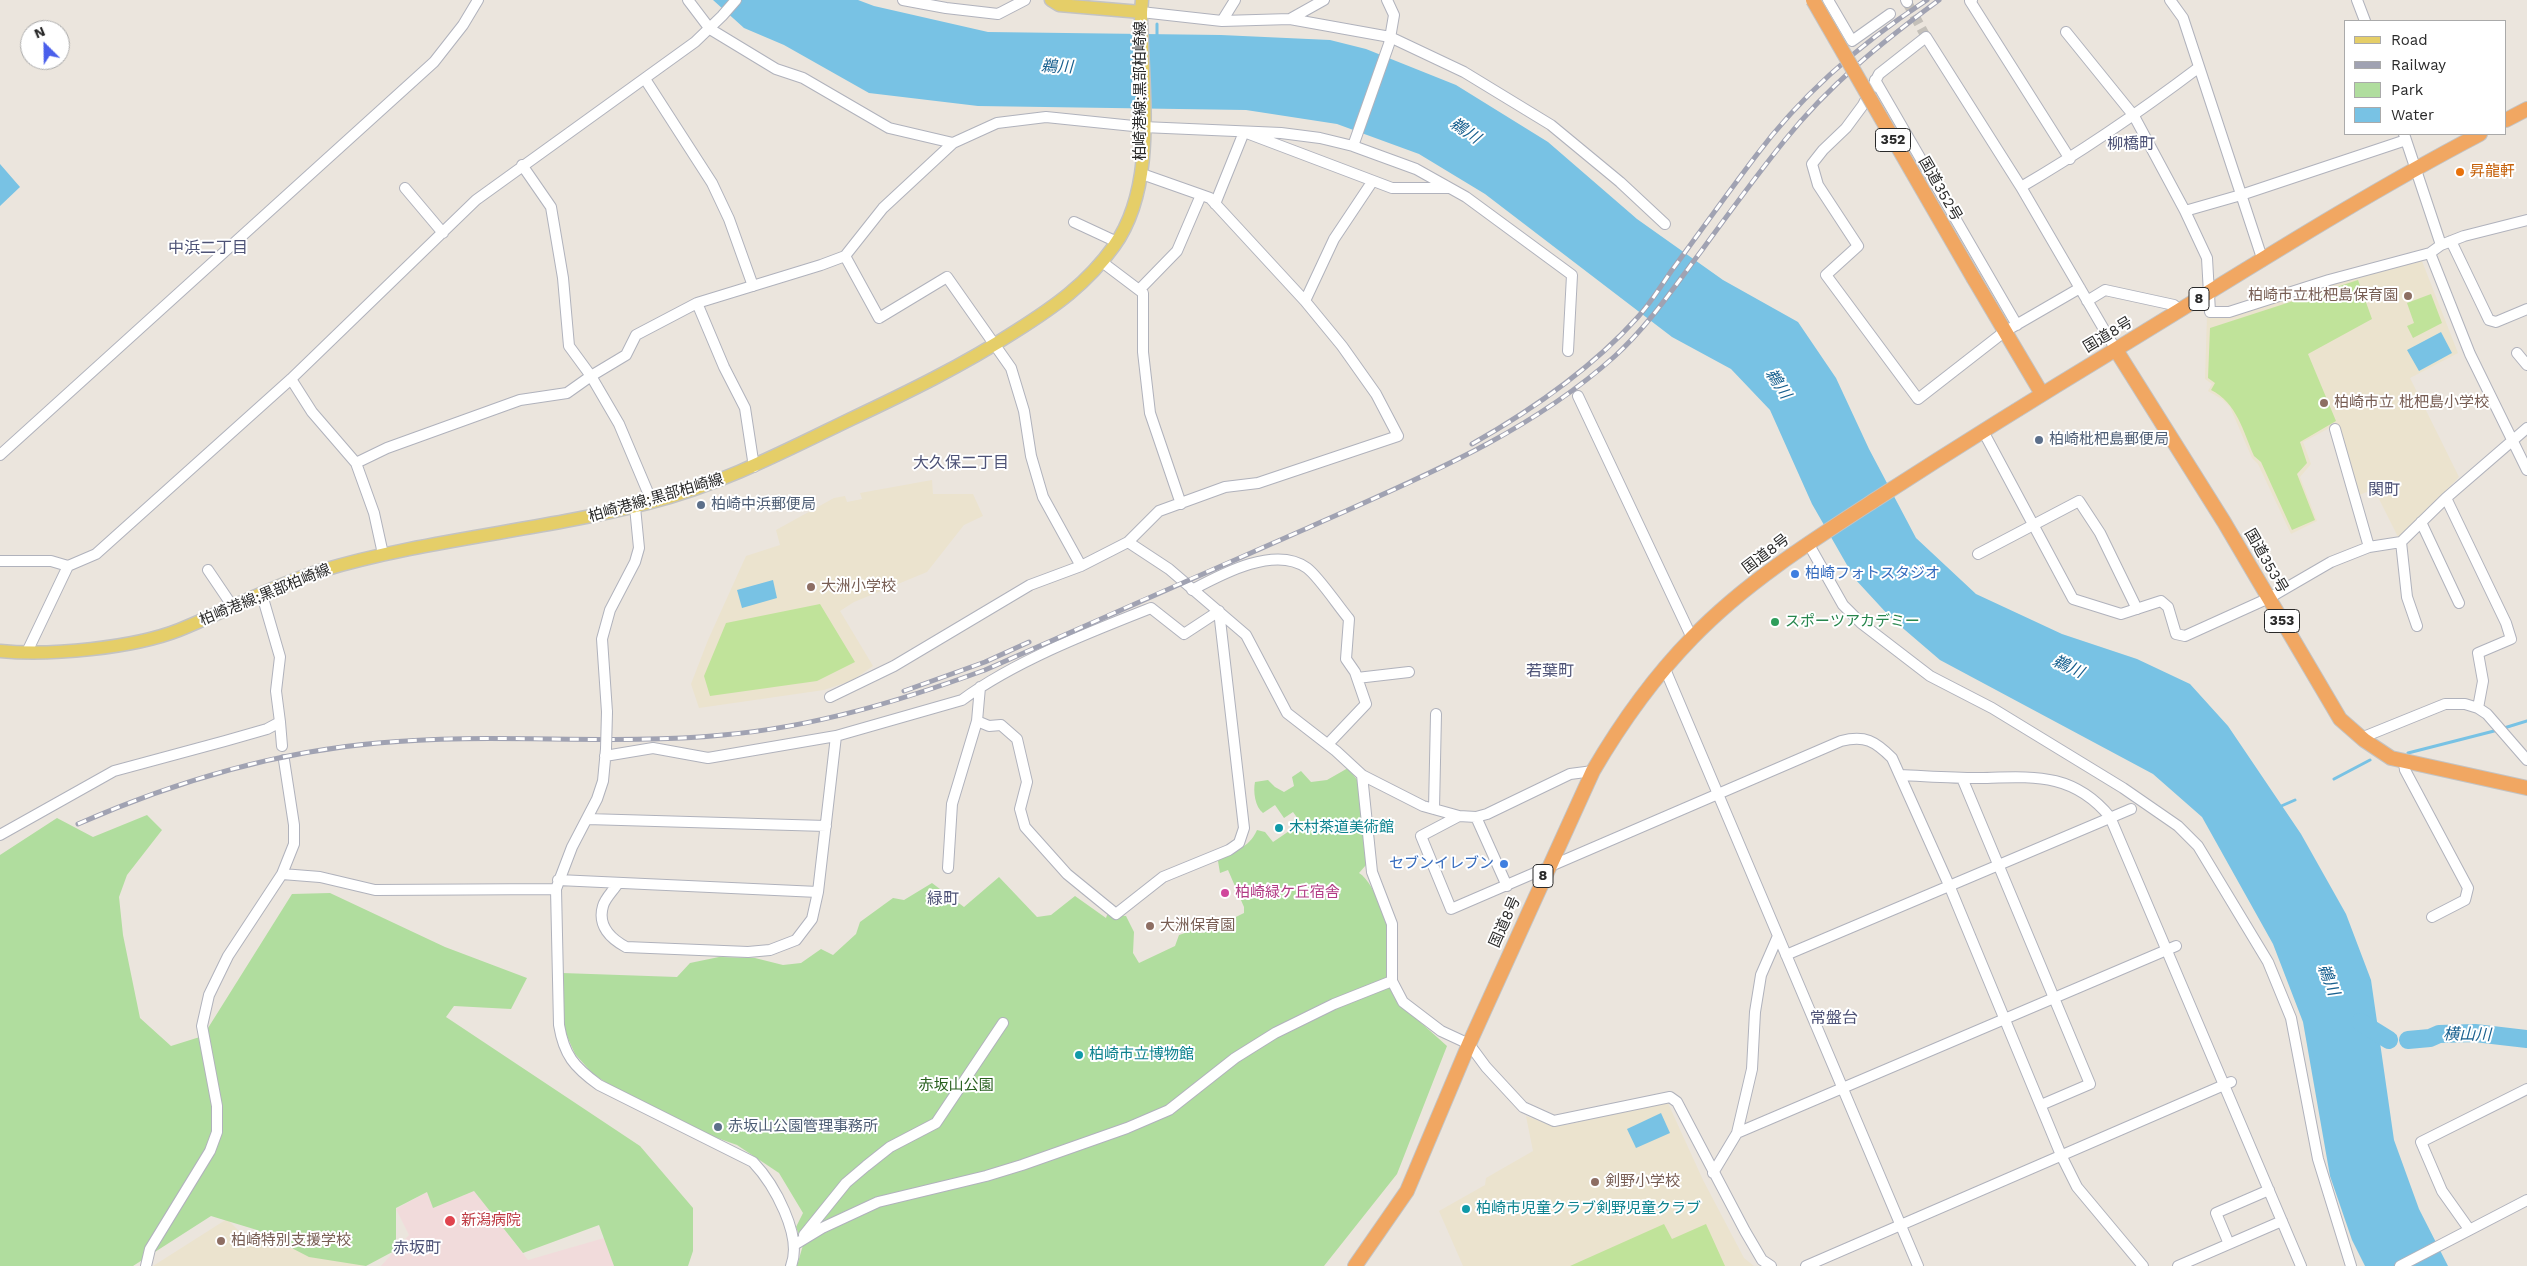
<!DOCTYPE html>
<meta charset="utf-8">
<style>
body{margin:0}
#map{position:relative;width:2527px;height:1266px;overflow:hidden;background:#ebe5dd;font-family:"Work Sans",sans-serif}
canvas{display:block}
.legend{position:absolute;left:2344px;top:20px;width:162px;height:115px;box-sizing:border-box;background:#fff;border:1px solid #aaa;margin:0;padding:6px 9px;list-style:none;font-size:15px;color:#2a2a2a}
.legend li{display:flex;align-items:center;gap:10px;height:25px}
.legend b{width:25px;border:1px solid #aaa}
.north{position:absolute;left:20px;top:20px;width:50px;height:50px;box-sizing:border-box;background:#fff;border:1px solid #aaa;border-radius:50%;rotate:337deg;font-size:14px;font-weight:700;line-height:20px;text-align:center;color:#2a2a2a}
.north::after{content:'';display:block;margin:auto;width:18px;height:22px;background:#4a5feb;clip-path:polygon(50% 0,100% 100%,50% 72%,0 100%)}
</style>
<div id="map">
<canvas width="2527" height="1266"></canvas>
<ul class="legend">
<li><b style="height:6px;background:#e5ce68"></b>Road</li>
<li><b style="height:6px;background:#a0a2b2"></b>Railway</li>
<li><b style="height:14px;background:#b0dd9e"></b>Park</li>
<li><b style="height:14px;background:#78c2e4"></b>Water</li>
</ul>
<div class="north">N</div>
</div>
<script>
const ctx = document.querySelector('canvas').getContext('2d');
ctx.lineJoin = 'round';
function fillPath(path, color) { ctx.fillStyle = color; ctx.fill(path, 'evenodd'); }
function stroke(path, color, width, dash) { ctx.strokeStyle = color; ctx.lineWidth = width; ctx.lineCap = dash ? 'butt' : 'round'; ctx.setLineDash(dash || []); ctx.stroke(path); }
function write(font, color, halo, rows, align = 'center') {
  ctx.font = font + ' "Work Sans","Noto Sans JP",sans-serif'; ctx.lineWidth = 4; ctx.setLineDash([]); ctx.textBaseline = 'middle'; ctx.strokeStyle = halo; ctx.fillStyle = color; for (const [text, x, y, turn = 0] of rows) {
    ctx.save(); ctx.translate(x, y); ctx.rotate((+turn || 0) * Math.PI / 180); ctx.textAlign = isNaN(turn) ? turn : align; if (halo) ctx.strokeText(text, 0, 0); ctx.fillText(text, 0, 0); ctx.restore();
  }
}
fillPath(new Path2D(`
 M 2420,256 L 2458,353 L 2410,378 L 2459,477 L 2399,539 L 2374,489 L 2357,496 L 2335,425 L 2303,442 L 2311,464 L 2300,477 L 2317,521 L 2291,534 L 2258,464 L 2252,458 L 2230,407 L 2222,399 L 2208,391 L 2212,384 L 2205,379 L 2207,316 L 2226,317 Z
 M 932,480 L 933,494 L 973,494 L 983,516 L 964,525 L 927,572 L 854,602 L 840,611 L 873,666 L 853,680 L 824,690 L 699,708 L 691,684 L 708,640 L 746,556 L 780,545 L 776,530 L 834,498 L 845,496 L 847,502 L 862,499 L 860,493 Z
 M 1667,1101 L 1703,1180 L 1744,1258 L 1754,1266 L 1463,1266 L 1439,1211 L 1485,1185 L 1486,1178 L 1533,1151 L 1526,1116 L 1550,1125 L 1566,1125 Z
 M 227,1219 L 251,1243 L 278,1238 L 365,1266 L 153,1266 Z`), '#ebe3ce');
fillPath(new Path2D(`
 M 474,1191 L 528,1260 L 618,1234 L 632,1266 L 381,1266 L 409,1235 L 396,1209 L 427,1192 L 433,1208 Z`), '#f1dbdb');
fillPath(new Path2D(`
 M 1348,768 L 1358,781 L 1366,865 L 1359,873 C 1376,883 1394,937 1393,957 C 1392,963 1386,968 1386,974 L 1401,1005 L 1447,1046 L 1397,1174 L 1324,1266 L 797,1266 L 803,1245 L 796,1227 L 803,1213 L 779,1173 L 737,1145 L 692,1129 L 619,1091 L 593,1074 L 575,1054 L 566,1034 L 561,1010 L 562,973 L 677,977 L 690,963 L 719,957 L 755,958 L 783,965 L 801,963 L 821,949 L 833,955 L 856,934 L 860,922 L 893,898 L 904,900 L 932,883 L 964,907 L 999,877 L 1037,917 L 1051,915 L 1075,896 L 1106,918 L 1107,915 L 1126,916 L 1134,932 L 1133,953 L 1139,963 L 1175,946 L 1179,935 L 1191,931 L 1203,933 L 1244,913 L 1244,907 L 1228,870 L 1220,873 L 1218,861 C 1233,850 1249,849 1257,830 L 1265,832 L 1273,842 L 1301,823 L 1293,812 L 1284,818 L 1275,805 L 1263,813 C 1255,807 1253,791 1255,782 L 1268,780 L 1275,787 L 1284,792 L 1294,786 L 1292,777 L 1301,771 L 1311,782 L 1327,780 Z
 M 147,815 L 162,830 L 127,875 L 119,897 L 123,935 L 140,1018 L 171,1046 L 203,1036 L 292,894 L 330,893 L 445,947 L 527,978 L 511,1009 L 454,1006 L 446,1017 L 640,1146 L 693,1208 L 693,1251 L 688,1266 L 614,1266 L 599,1225 L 523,1253 L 474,1191 L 433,1208 L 427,1192 L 396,1208 L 396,1250 L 366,1266 L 309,1257 L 257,1230 L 211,1216 L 133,1266 L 0,1266 L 0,855 L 57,818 L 93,837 Z`), '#b0dd9e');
fillPath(new Path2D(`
 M 2358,280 L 2372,319 L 2308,354 L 2336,421 L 2300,442 L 2307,463 L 2297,474 L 2315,520 L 2292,530 L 2261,462 L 2254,456 C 2243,431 2237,403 2211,390 L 2215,383 L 2208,378 L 2210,328 Z
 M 2431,294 L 2442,323 L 2413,338 L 2407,326 L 2414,323 L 2407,303 Z
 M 820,604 L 855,662 L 817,681 L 710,696 L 704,676 L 726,623 Z
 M 1664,1224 L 1672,1239 L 1706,1224 L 1725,1266 L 1570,1266 Z`), '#c0e39a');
fillPath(new Path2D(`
 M 713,0 L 858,0 L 874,6 L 988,32 L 1221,35 L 1330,40 L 1366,49 L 1456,85 L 1548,142 L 1637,219 L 1723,280 L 1798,322 L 1836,378 L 1869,449 L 1916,538 L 1976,594 L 2062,634 L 2137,659 L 2190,684 L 2228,726 L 2301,834 L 2346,914 L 2371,980 L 2394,1140 L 2419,1209 L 2448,1266 L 2365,1266 L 2352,1240 L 2330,1176 L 2303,1022 L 2273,944 L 2202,817 L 2153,774 L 1940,660 L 1891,618 L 1855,579 L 1812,504 L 1770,410 L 1731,369 L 1672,337 L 1485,194 L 1419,154 L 1337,124 L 1246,110 L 978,106 L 869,93 L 784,45 L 744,28 Z
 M 0,164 L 20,187 L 0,206 Z
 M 2441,332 L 2452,353 L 2419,371 L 2407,350 Z
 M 773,580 L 777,598 L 742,608 L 737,590 Z
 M 1661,1113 L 1670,1133 L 1636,1148 L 1627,1129 Z`), '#78c2e4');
stroke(new Path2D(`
 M 1157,37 L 1157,24
 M 2504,728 L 2527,721
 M 2408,753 L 2498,730
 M 2334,779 L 2370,760
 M 2279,807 L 2295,800`), '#78c2e4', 3);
stroke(new Path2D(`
 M 2360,1022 L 2389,1040
 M 2408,1040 L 2430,1038 L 2439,1034 L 2475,1033 L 2527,1039`), '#78c2e4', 18);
stroke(new Path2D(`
 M 1907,2 L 1926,37`), '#c4c0b9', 10, [10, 5]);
const minor = new Path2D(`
 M 688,0 L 710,29 L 776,69 L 803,78 L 889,128 L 953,143
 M 903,0 L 946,8 L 998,14 L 1025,0
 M 1828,0 L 1852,41 L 1890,14
 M 1906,0 L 1907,2
 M 1972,0 L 1970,1 L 2070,159
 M 2170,0 L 2183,18 L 2263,261
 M 2357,0 L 2365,21
 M 1141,12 L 1222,21 L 1290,19 L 1324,0
 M 1290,19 L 1390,37 L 1464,72 L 1551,125 L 1620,182 L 1665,224
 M 1222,21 L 1235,0
 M 2066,32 L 2134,116 L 2185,211 L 2207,258 L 2210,312 L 2229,312 L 2329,280 L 2430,253 L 2441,245 L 2464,236 L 2527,220
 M 645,79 L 712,183 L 729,219 L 753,286
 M 1875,80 L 2017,325
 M 2404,134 L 2441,245
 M 1353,146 L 1389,44 L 1394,15 L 1387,0
 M 2021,187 C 2083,151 2141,111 2198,68
 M 405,188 L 443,233
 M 1215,204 L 1244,132 L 1392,188 L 1448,188
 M 2185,211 L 2241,195 L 2406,140
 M 1074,222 L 1117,242
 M 2451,241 L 2489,320 L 2496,322 L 2527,309
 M 2430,253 L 2470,354 L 2527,470
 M 845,256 L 879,318 L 947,277 L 1011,368 L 1024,411 L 1031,456 L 1043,497 L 1081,566
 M 1102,262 L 1143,293 L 1143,352 L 1150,413 L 1181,504
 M 2080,288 L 2004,332 L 1918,399 L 1826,275 L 1858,246 L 1818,185 L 1812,164 L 1823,150 L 1846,128 L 1863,105 L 1879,74 L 1926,37 L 2021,187 L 2116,350
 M 1139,290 L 1177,251 L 1201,195
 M 1305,301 L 1334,239 L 1372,182
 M 2087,301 L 2105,290 L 2174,305 L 2180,310
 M 697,303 L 724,367 L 745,408 L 754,467
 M 2517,353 L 2527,365
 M 291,379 L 312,412 L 356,463 L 387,448 L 520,400 L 567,393 L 591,376 L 569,346 L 563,278 L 551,207 L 522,165
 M 1578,396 L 1692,638
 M 2335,429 L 2369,547
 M 1983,431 L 2073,599 L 2121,614 L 2161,601 L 2168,607 L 2176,634 L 2185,636 L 2269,598 L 2331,562 L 2369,547 L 2401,542 L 2446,498 L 2527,428
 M 0,455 L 434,62 L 463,25 L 478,0
 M 356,463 L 374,513 L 383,554
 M 2446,498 L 2506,623 L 2511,639 L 2478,653 L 2483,681 L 2478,708
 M 652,502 L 619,424 L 591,376 L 626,355 L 636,335 L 697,303 L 821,265 L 845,256 L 883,208 L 953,143 L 997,123 L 1046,117 L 1143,127 L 1281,133 L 1320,138 L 1353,146 L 1416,169 L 1466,197 L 1572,275 L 1568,351
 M 2421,522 L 2459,603
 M 1128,542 L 1169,569 L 1246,635 L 1287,713 L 1336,751 L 1362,775 L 1423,806 L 1459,816 L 1476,817 L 1487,814 L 1570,774 L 1593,771
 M 2401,542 L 2407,597 L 2417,626
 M 1808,543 L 1843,605 L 1861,623 L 1930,676 L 1992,708 L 2123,788 L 2178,826 L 2198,846 L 2268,962 L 2291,1018 L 2318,1159 L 2351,1266
 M 1978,554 L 2079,501 L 2100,533 L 2137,609
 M 0,561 L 51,561 L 68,566 L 96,554 L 291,379 L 476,200 L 695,42 L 722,16 L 736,0
 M 208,570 L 233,607
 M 1192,590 C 1222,574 1275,545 1307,568 C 1319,577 1338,606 1349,619 L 1346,659 L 1355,672 L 1366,704 L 1328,744
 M 27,652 L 68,566
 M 1665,669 L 1918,1266
 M 1357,678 L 1409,672
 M 830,697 L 894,666 L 1030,585 L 1081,566 L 1128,542 L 1159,511 L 1225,487 L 1258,483 L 1398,436 L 1376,394 L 1342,346 L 1305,301 L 1210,198 L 1142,174
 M 607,712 L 602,639 L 610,610 L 635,562 L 639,548 L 635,507
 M 977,721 L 989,726 L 1001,725 L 1017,739 L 1027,782 L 1020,809 L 1025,827 L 1067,874 L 1116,914 L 1163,877 L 1229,850 L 1239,843 L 1244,828 L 1219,611
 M 280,722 L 282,746
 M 2361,738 L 2445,704 L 2465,704 L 2478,708 L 2487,714 L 2527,760
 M 606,749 L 603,781 L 597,799 L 572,847 L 556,889 L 559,1025 C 564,1055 574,1067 599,1085 L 753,1162 C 774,1184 803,1236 791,1266
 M 605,756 L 653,748 L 708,758 L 836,736
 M 2404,763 L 2405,770 L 2468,888 L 2465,900 L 2432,917
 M 1362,775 L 1372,872 L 1392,924 L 1392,981 L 1403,1002 L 1441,1031 L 1469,1044 L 1486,1067 L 1523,1107 L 1554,1121 L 1670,1097 L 1677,1102 L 1745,1231 L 1762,1260 L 1771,1266
 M 1900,775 C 1925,776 1951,778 1977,778 C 2031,777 2072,771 2110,817 L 2301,1266
 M 1962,778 L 2090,1084 L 2041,1105
 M 1434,809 L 1436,714
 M 1459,816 L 1421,836 L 1451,909 L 1841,741 C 1865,735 1875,741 1892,758 L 1949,885 L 2061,1155 L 2077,1187 L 2143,1266
 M 1476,817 L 1507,886
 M 587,819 L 826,826
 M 0,835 L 114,771 L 225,741 L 267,729 L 280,722 L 276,691 L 280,657 L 262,595
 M 948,868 L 952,804 L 977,721 L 980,687
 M 282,874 L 294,844 L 294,825 L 284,760
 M 558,880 L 818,892
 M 618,883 C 614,890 605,898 603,906 C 597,926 611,939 626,947 L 748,952 L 770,950 L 796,940 L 812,919 L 818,892 L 836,736 L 962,700 C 1015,661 1090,632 1151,608 L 1184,634 L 1219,611
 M 1786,955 L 2131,809
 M 1737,1133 L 2176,946
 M 1713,1173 L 1737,1133 L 1752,1069 L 1755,1012 L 1761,975 L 1778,936
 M 2469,1229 L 2442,1191 L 2421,1142 L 2527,1089
 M 804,1235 L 846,1183 L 866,1166 L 890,1147 L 936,1123 L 1003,1023
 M 2229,1244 L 2216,1213 L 2269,1190
 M 794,1245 L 822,1228 L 878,1202 L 986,1176 L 1022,1165 L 1127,1128 L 1169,1110 L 1235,1058 L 1275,1033 L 1334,1004 L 1392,981
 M 146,1266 L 150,1249 L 210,1151 L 217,1132 L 217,1106 L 202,1026 L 209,995 L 228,956 L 282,874 L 320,877 L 375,890 L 556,889
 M 1806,1266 L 2231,1082
 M 2178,1266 L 2282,1221
 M 2400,1266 L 2527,1200`);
const major = new Path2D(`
 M 1051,0 L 1059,5 L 1141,12
 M 0,651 C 50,656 133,648 179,630 C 226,611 272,586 320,571 C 426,539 540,531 648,503 C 720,485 783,452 849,420 C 906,393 962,366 1016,331 C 1054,307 1087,284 1114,246 C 1159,183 1141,86 1141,12 L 1142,0`);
const highway = new Path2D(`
 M 2506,120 L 2527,109
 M 1974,279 L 2042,394
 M 2116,350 L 2224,522 L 2340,719 L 2364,740 L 2391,758 L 2527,788
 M 1355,1266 L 1407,1191 L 1469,1044 L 1593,771 C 1621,723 1653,678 1692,638 C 1746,582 1813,540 1878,498 C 1957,447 2037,397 2118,348 C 2238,275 2356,199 2480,134`);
stroke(minor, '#b0b2bc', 12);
stroke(major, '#c3c3c3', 15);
stroke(highway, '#c3c3c3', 16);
stroke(minor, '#fff', 10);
stroke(major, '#e5ce68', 12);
stroke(highway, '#f1a762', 14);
const rail = new Path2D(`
 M 1472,444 C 1532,410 1590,370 1637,318 C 1650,304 1661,286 1672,270 C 1700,232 1727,194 1755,157 C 1802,94 1861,43 1927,0
 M 904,691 L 985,662 L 1029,642
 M 78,824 C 174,782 273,752 378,743 C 493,732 609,746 723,735 C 814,727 900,701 985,670 C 1091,623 1197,576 1303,530 C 1412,481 1525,437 1615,356 C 1649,325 1674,287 1702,250 C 1729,213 1756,176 1785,140 C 1829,85 1882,42 1939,0`);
stroke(rail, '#a0a2b2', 5);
stroke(rail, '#fff', 3, [9]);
const minorBridge = new Path2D(`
 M 606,749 L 607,712`);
const highwayBridge = new Path2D(`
 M 1813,0 L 1974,279`);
stroke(minorBridge, '#b0b2bc', 12, []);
stroke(highwayBridge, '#c3c3c3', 16, []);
stroke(minorBridge, '#fff', 10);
stroke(highwayBridge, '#f1a762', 14);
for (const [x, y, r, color] of [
 [2460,172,5,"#e8710a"],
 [2408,296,5,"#8d6e63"],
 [2324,403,5,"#8d6e63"],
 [2039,440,5,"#5c6f8a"],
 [701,505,5,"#5c6f8a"],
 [1795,574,5,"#3f7fe0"],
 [811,587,5,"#8d6e63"],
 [1775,622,5,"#2e9e5b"],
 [1279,828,5,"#0f9aa8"],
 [1504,864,5,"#3f7fe0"],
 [1225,893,5,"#d1479c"],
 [1150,926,5,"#8d6e63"],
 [1079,1055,5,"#0f9aa8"],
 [718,1127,5,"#5c6f8a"],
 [1595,1182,5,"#8d6e63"],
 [1466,1209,5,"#0f9aa8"],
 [450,1221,6,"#e0444e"],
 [221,1241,5,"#8d6e63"]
]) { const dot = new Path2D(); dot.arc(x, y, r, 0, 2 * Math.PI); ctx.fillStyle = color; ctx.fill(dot); stroke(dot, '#fff', 2); }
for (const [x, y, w] of [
 [1893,140,35],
 [2199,299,20],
 [2282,621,35],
 [1543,876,20]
]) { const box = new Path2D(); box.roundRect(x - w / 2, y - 11.5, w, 23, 4); ctx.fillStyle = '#fff'; ctx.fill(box); stroke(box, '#2a2a2a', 1); }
write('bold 14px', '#2a2a2a', null, [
 ["352",1893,140],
 ["8",2199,299],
 ["353",2282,621],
 ["8",1543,876]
]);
write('15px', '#2a2a2a', '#fff', [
 ["柏崎港線;黒部柏崎線",1141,91,-90],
 ["国道352号",1940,189,60],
 ["国道8号",2108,335,-31],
 ["柏崎港線;黒部柏崎線",656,498,-16],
 ["国道8号",1766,554,-37],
 ["国道353号",2266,561,60],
 ["柏崎港線;黒部柏崎線",265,595,-22],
 ["国道8号",1505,922,-66]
]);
write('15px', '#c56008', '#fff', [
 ["昇龍軒",2470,172]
], 'left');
write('15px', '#785e54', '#fff', [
 ["柏崎市立枇杷島保育園",2398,296,"right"],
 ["柏崎市立 枇杷島小学校",2334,403],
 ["大洲小学校",821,587],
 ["大洲保育園",1160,926],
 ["剣野小学校",1605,1182],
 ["柏崎特別支援学校",231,1241]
], 'left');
write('15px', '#4e5e75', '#fff', [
 ["柏崎枇杷島郵便局",2049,440],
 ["柏崎中浜郵便局",711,505],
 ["赤坂山公園管理事務所",728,1127]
], 'left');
write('15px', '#366cbe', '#fff', [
 ["柏崎フォトスタジオ",1805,574],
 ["セブンイレブン",1494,864,"right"]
], 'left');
write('15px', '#27864d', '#fff', [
 ["スポーツアカデミー",1785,622]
], 'left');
write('15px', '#0d838f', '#fff', [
 ["木村茶道美術館",1289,828],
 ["柏崎市立博物館",1089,1055],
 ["柏崎市児童クラブ剣野児童クラブ",1476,1209]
], 'left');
write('15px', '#b23c85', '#fff', [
 ["柏崎緑ケ丘宿舎",1235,893]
], 'left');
write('15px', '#2a6120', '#fff', [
 ["赤坂山公園",956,1086]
]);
write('15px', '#be3a42', '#fff', [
 ["新潟病院",461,1221]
], 'left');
write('italic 16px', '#18608f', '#fff', [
 ["鵜川",1057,67,2],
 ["鵜川",1465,131,34],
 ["鵜川",1778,384,57],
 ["鵜川",2068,667,25],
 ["鵜川",2328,980,68],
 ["横山川",2467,1035,1]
]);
write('16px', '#4e5377', '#fff', [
 ["柳橋町",2131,144],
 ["中浜二丁目",208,248],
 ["大久保二丁目",961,463],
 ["関町",2384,490],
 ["若葉町",1550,671],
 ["緑町",943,899],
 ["常盤台",1834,1018],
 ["赤坂町",417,1248]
]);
</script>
